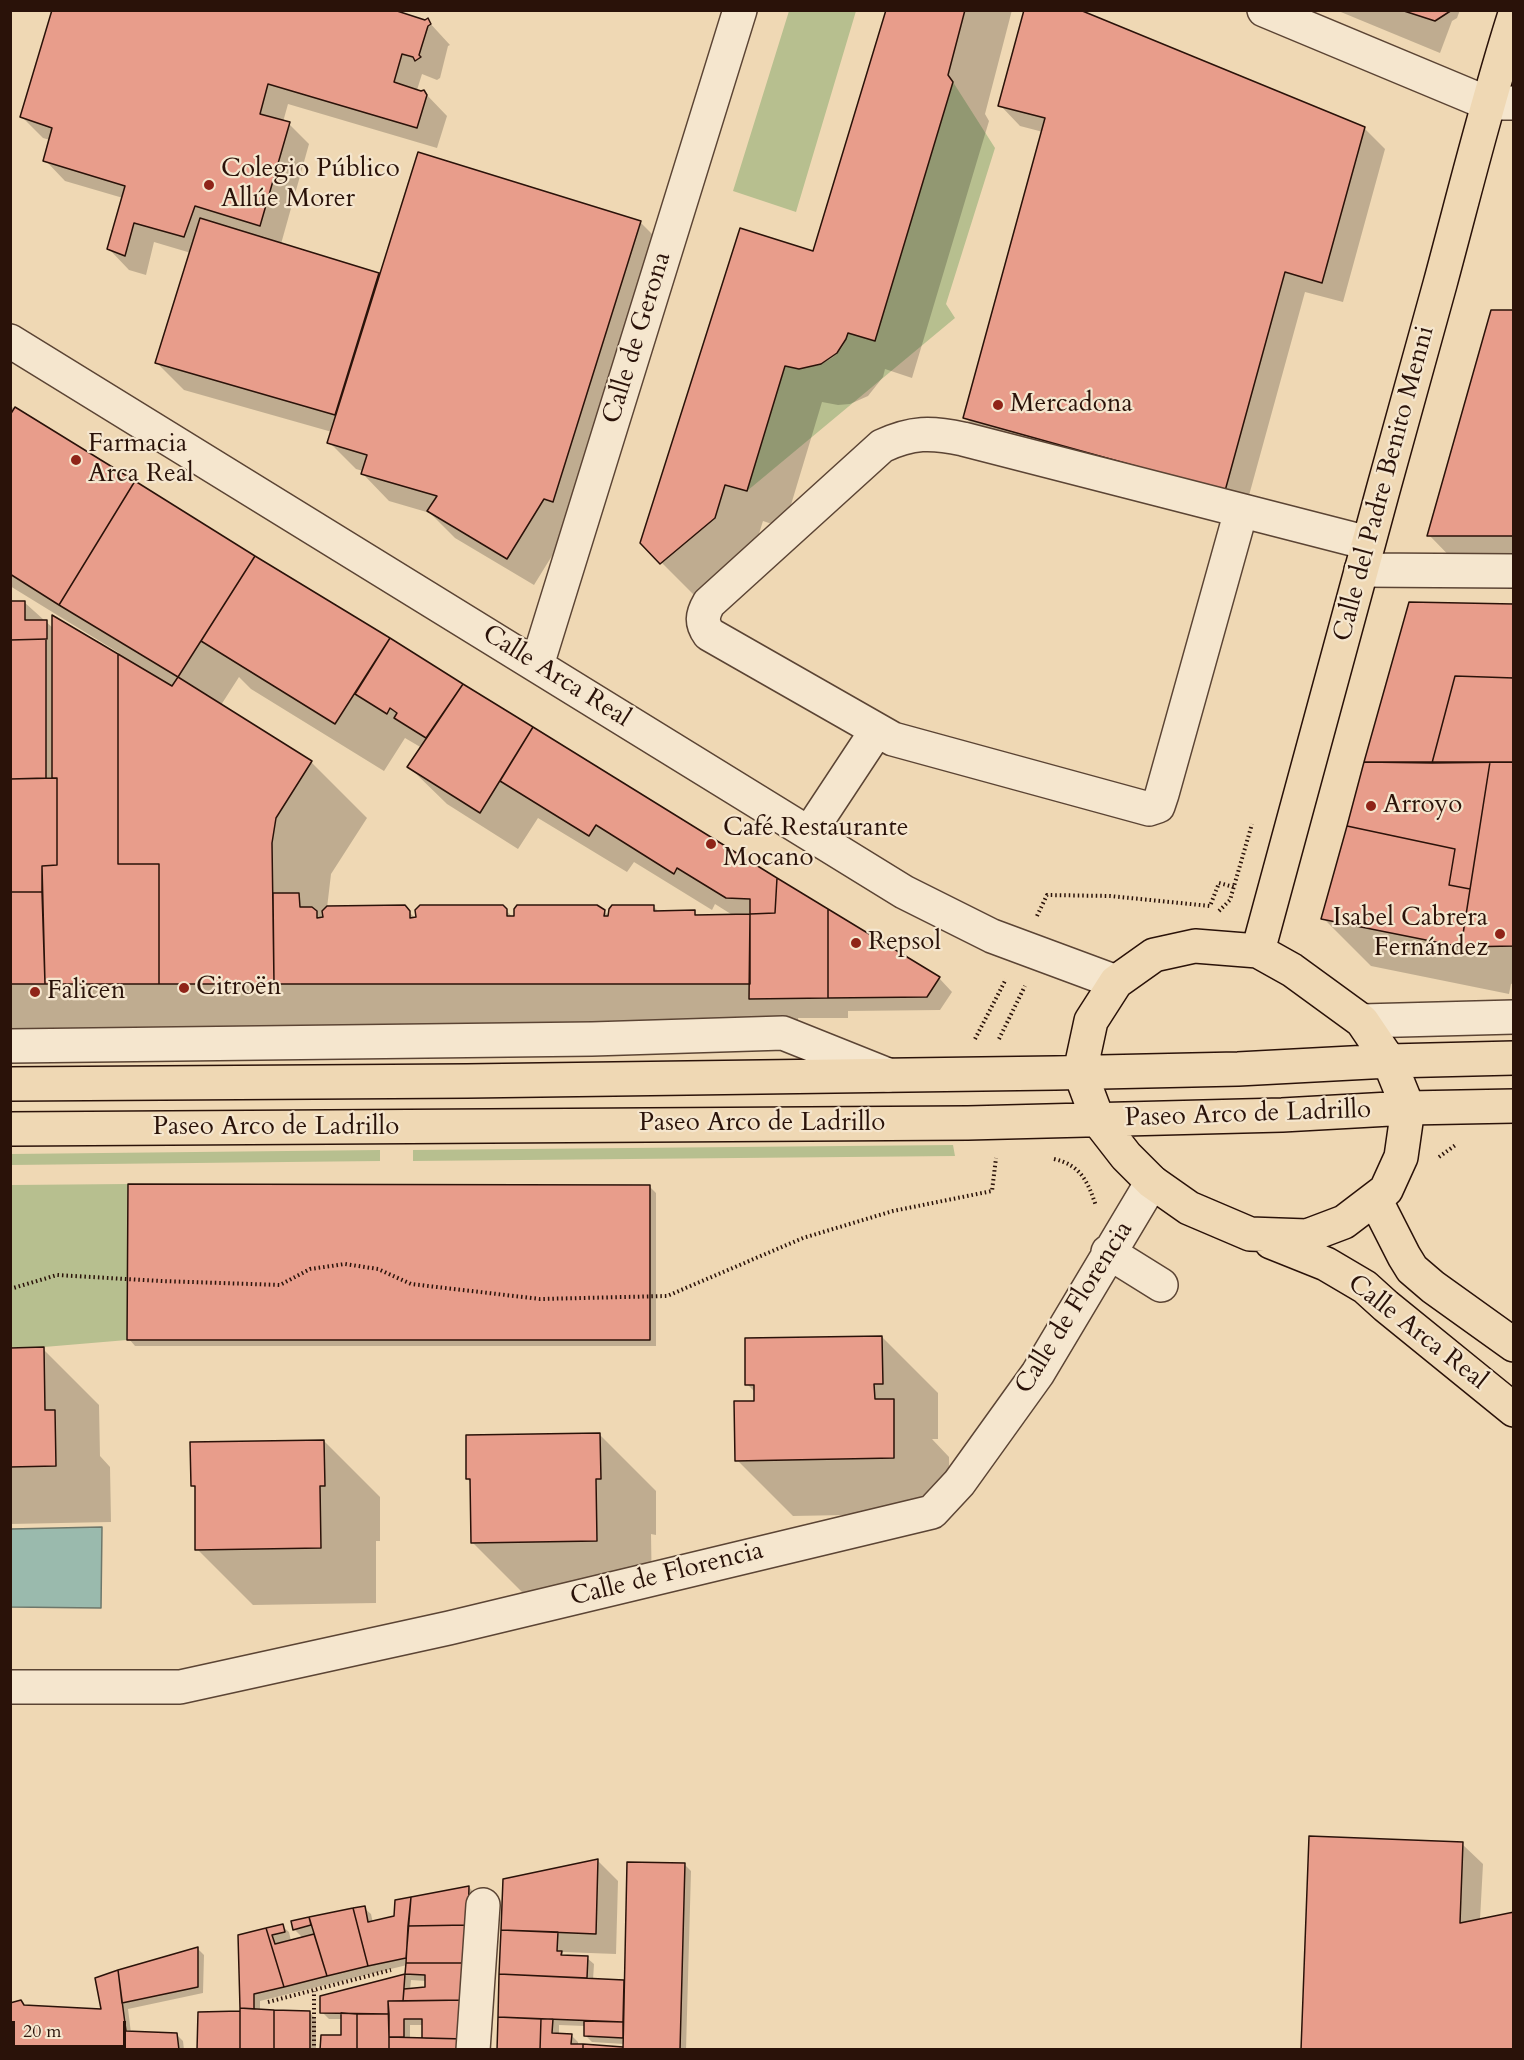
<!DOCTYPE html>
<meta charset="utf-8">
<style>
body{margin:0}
#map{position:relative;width:1524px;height:2060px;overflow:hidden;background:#efd8b4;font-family:Cardo,serif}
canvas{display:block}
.frame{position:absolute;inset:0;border:12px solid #2a1209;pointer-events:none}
.scale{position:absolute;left:12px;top:2021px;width:114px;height:27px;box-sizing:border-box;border:3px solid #2a1209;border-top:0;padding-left:8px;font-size:18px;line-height:21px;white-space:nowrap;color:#2a1209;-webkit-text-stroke:4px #f5e6ce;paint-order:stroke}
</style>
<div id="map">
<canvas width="1524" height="2060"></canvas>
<div class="frame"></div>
<div class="scale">20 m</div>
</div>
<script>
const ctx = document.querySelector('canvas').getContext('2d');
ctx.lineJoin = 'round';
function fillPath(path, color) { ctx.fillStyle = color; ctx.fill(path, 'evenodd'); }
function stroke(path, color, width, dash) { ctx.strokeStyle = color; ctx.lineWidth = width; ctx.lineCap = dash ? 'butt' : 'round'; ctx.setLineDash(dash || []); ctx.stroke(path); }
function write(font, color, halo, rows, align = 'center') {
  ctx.font = font + ' Cardo,serif'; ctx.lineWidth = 4.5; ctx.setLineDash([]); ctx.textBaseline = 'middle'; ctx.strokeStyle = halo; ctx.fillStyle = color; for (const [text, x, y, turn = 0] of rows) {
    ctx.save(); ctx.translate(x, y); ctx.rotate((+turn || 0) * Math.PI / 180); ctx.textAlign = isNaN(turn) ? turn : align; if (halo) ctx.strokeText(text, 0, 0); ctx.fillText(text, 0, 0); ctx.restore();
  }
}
fillPath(new Path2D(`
 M 789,11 L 856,11 L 796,212 L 733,191 Z
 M 953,82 L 995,148 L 946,304 L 955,318 L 747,491 L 785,366 C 811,371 841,363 848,333 L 875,341 Z
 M 953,1145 L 955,1156 L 413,1161 L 413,1150 Z
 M 380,1150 L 380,1161 L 10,1165 L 11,1154 Z
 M 128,1184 L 127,1340 L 44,1347 L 11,1347 L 11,1185 Z`), '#b7bf8f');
const water = new Path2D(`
 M 102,1527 L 101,1608 L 11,1607 L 11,1529 Z`);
fillPath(water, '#9abaad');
stroke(water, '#6d776b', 1.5);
fillPath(new Path2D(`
 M 887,10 L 1012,10 L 985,114 L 989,121 L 912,378 L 885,369 L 883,377 L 868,396 L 850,404 L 838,405 L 822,402 L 784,528 L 763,521 L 752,556 L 699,600 L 642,543 L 814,253 Z
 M 1336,10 L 1460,10 L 1457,18 L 1452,21 L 1440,53 Z
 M 427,20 L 450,45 L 448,46 L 440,78 L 437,80 L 422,74 L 417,90 L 423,91 L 447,116 L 437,148 L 288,104 L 283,122 L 289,124 L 309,144 L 281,244 L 380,275 L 640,222 L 667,249 L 571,525 L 534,585 L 455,538 L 430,513 L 389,501 L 363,474 L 363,471 L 356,469 L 329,442 L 332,432 L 184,390 L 157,363 L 191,253 L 154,242 L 146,275 L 129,270 L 109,249 L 123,198 L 65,181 L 45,160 L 50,140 L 43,138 L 22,117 Z
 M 1000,105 L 1364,128 L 1385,149 L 1343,302 L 1305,292 L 1245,510 L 985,438 L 965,417 L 1043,132 L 1020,126 Z
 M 1492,312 L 1514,312 L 1514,573 L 1466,573 L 1429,535 Z
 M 10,406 L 939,978 L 952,992 L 940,1010 L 848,1011 L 848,1018 L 798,1018 L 798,1031 L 10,1039 L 10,603 L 24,602 L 54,629 L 117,655 L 119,653 L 10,586 ZM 239,677 L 251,689 L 384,771 L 405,738 L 422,748 L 409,767 L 447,804 L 518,849 L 538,818 L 627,872 L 634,862 L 712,910 L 715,904 L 734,916 L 699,917 L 694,912 L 659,912 L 654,907 L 610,917 L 604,911 L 515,920 L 503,907 L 417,920 L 404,907 L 327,908 L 331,874 L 367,818 L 311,762 L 221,705 Z
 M 1514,605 L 1514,983 L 1511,984 L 1509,994 L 1371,966 L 1323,918 Z
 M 649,1186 L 656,1193 L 656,1346 L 135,1346 L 129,1339 Z
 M 882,1337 L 938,1393 L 938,1439 L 932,1439 L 949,1457 L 950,1513 L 793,1516 L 737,1460 L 756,1402 L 756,1393 L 747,1384 Z
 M 10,1349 L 43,1349 L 99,1405 L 100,1456 L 110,1467 L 111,1522 L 10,1524 Z
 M 600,1435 L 656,1491 L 656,1535 L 651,1534 L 652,1597 L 529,1599 L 473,1543 L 472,1483 L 467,1479 Z
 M 324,1441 L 380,1497 L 380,1541 L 376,1541 L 376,1603 L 253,1605 L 197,1549 L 196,1489 L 192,1485 Z
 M 1462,1844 L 1483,1864 L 1480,1920 L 1302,2050 Z
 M 597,1860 L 618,1881 L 616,1954 L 563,1952 L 563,1955 L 587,1958 L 594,1964 L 593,1980 L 626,1981 L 685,1865 L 691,1871 L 686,2050 L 498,2050 L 504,1880 ZM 559,2025 L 585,2026 L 585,2035 L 592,2042 L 624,2044 L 624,2049 L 578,2046 L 578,2042 L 571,2035 L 559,2035 Z
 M 469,1887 L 475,1894 L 469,2050 L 343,2037 L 343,2019 L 329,2019 L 322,2012 L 322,1997 L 406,1976 L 407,1965 L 260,2001 L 260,2010 L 309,2012 L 316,2019 L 316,2050 L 199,2050 L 241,2012 L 240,1937 L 282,1926 L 289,1932 L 291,1941 L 303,1938 L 294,1929 L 293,1922 L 364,1908 L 371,1914 L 373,1923 L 395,1917 ZM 411,1980 L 426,1981 L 426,1989 L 410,1990 ZM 410,2025 L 423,2025 L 423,2039 L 410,2039 Z
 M 197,1948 L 204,1955 L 203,1993 L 128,2009 L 131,2033 L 176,2034 L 183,2041 L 184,2050 L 10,2050 L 25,2006 L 103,2011 Z`), '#0003');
const building = new Path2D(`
 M 52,10 L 394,10 L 425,20 L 428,18 L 431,24 L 428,26 L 419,55 L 421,57 L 415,61 L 413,57 L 402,54 L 394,82 L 421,91 L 424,90 L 427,95 L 417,128 L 268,84 L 260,114 L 290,122 L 260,226 L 195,206 L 184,237 L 134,223 L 125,256 L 107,249 L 125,186 L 43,161 L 52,128 L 20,117 Z
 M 886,10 L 965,10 L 948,75 L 953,82 L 875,341 L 848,333 L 846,339 L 837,353 L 821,364 L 799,369 L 785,366 L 747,491 L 725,485 L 715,518 L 660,564 L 640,543 L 740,228 L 813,251 Z
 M 1024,10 L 1080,10 L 1365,127 L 1322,283 L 1285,272 L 1225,491 L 963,418 L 1045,118 L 998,106 Z
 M 1452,10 L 1435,21 L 1404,11 L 1405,10 Z
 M 418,152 L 641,221 L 553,502 L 544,499 L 507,559 L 427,511 L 437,496 L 361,474 L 367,455 L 327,443 Z
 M 200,218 L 379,273 L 335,415 L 155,363 Z
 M 1513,304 L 1514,536 L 1427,536 L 1491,310 L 1513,310 Z
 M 15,407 L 135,481 L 59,605 L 10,574 L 10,415 Z
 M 135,481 L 255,556 L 178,677 L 59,605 Z
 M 255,556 L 390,638 L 335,724 L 201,641 Z
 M 10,601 L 25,601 L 25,620 L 47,620 L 47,639 L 10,640 Z
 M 1409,602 L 1514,604 L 1514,678 L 1455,676 L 1432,763 L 1364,762 Z
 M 52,615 L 118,654 L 118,864 L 159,864 L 159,984 L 45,984 L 42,866 L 57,865 L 57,778 L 52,778 Z
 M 390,638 L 463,684 L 426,738 L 394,718 L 397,713 L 390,708 L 387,714 L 355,694 Z
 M 46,639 L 46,778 L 10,779 L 10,640 Z
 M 118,654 L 172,686 L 178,677 L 312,761 L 276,818 L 272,843 L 274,984 L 159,984 L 159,864 L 118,864 Z
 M 1455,676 L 1514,678 L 1514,762 L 1432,763 Z
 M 463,684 L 533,727 L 480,813 L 407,767 Z
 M 533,727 L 777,878 L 775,913 L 750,914 L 750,899 L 726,898 L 677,868 L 674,874 L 596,825 L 589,836 L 500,781 Z
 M 1364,762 L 1490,762 L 1470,889 L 1449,885 L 1455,849 L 1347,826 Z
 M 1490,762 L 1514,762 L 1514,946 L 1461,947 Z
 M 57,778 L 57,865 L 42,866 L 42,892 L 10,892 L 10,779 Z
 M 1347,826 L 1455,849 L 1449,885 L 1470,889 L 1461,947 L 1321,919 Z
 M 777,878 L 828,909 L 828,998 L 749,999 L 750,914 L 775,913 Z
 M 10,892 L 42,892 L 45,984 L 10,984 Z
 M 273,893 L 299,893 L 300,907 L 312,907 L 317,911 L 317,918 L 323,917 L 322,911 L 327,906 L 405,905 L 410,911 L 410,918 L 416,917 L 415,910 L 420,905 L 503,905 L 507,909 L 507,916 L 514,916 L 514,909 L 517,905 L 597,905 L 605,910 L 604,916 L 608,916 L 609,909 L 612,905 L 654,905 L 654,911 L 695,910 L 695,915 L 750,914 L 750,984 L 274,984 Z
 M 828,909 L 940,977 L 927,997 L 828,998 Z
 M 128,1184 L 650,1185 L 650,1340 L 127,1340 Z
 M 882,1336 L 883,1384 L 874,1384 L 875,1399 L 894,1399 L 894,1458 L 735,1461 L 734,1401 L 754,1401 L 754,1385 L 745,1385 L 745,1338 Z
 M 44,1347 L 45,1410 L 55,1410 L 56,1466 L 10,1467 L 10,1348 Z
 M 600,1433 L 601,1479 L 596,1479 L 597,1541 L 471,1543 L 470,1479 L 466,1479 L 466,1435 Z
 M 324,1440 L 325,1486 L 320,1486 L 321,1548 L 195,1550 L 195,1486 L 191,1486 L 190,1442 Z
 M 1309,1836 L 1463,1842 L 1460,1923 L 1514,1912 L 1514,2050 L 1301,2050 Z
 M 598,1859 L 596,1934 L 501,1930 L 503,1879 Z
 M 627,1862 L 685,1863 L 680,2050 L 623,2050 Z
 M 469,1886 L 468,1925 L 408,1926 L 411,1897 Z
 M 411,1897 L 406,1958 L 368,1966 L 353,1908 L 365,1906 L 368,1922 L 394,1916 L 395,1900 Z
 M 353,1908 L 368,1966 L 327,1976 L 309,1917 Z
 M 309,1917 L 311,1925 L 293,1930 L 291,1921 Z
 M 283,1924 L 285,1932 L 272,1935 L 275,1944 L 314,1934 L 327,1976 L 284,1987 L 266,1928 Z
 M 468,1925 L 466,1963 L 406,1963 L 408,1926 Z
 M 266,1928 L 284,1987 L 254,1994 L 254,2009 L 240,2008 L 238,1935 Z
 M 501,1930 L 558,1932 L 557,1951 L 562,1951 L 561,1955 L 588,1956 L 587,1978 L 499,1974 Z
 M 198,1947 L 198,1987 L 122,2003 L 118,1970 Z
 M 406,1963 L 466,1963 L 465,2000 L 403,2001 L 404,1989 L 425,1987 L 425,1975 L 405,1974 Z
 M 118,1970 L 126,2031 L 177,2033 L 179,2050 L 10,2050 L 10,2003 L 21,2000 L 24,2005 L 101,2009 L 95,1978 Z
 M 405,1974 L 403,2001 L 388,2001 L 389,2014 L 320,2013 L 320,1996 Z
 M 499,1974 L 624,1980 L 623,2022 L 498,2017 Z
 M 465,2000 L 464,2039 L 422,2038 L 422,2019 L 404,2019 L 404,2037 L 389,2037 L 388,2001 Z
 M 240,2008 L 274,2010 L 274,2050 L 240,2050 Z
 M 274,2010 L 310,2011 L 310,2050 L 274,2050 Z
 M 240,2011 L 240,2050 L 197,2050 L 198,2012 Z
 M 341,2013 L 357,2014 L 357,2050 L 320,2050 L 321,2035 L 341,2035 Z
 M 357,2014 L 389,2014 L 389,2050 L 357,2050 Z
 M 498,2017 L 541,2019 L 540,2050 L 497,2050 Z
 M 541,2019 L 553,2019 L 552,2033 L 572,2034 L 571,2044 L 583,2044 L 583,2050 L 540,2050 Z
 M 584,2021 L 623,2022 L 623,2038 L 584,2036 Z
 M 389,2037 L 464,2039 L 463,2050 L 389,2050 Z
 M 583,2044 L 623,2047 L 623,2050 L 583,2050 Z`);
fillPath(building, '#e89d8b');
stroke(building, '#2a1209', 1.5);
const minor = new Path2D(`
 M 1264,10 L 1487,103 L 1514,103
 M 10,341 L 904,892 L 992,936 L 1116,982
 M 1241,511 L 1162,794 L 1158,806 L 1149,809 L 893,739 L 709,634 C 701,623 702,615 709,603 L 882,446 C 912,432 931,432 963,439 L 1368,543
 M 1361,570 L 1514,571
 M 537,665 L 740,10
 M 809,833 L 877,730
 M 1362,1021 L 1514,1017
 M 10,1046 L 592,1039 L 783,1033 L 888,1075
 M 1108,1252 L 1161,1285
 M 10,1687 L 180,1687 L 449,1628 L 932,1512 L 959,1483 L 1038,1373 L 1152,1182
 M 473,2050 L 483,1905`);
const major = new Path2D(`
 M 1195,946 L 1258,951 L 1292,970 L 1362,1021 L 1389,1061 L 1408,1108 L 1401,1157 L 1386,1190 L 1344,1222 L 1307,1236 L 1250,1234 L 1189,1208 L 1152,1182 L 1126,1156 L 1098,1120 L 1080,1072 L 1091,1021 L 1116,982 L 1154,955 Z
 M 1258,951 C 1318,729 1378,506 1440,284 C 1464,195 1486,105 1514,17
 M 10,1084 L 467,1081 L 1055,1073 L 1238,1069 L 1389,1061 L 1514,1058
 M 10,1129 L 968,1123 L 1282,1115 L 1408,1108 L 1514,1106
 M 1375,1199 L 1404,1256 L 1412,1269 L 1433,1287 L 1514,1345
 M 1271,1242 L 1326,1264 L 1365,1287 L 1386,1306 L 1514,1410`);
stroke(minor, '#5b4434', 36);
stroke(major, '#2a1209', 36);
stroke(new Path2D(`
 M 1219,911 L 1230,900 L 1252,824
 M 1037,916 L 1047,895 L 1110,896 L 1210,906 L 1219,883 L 1234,887
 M 975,1039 L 1006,979
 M 999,1039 L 1025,986
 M 1439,1157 L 1457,1144
 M 1054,1159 C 1081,1165 1088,1182 1096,1206
 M 10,1289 L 57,1275 L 161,1281 L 280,1285 L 310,1269 L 345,1264 L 378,1269 L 411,1284 L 540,1299 L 667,1296 L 803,1238 L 893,1211 L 992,1191 L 996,1158
 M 268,2002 L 391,1970
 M 314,2050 L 314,1991`), '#2a1209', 4, [1.5, 3]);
stroke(minor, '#f5e6ce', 33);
stroke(major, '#efd8b4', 33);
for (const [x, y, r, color] of [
 [209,185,6,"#8f2418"],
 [998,405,6,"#8f2418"],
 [76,460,6,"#8f2418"],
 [1371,806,6,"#8f2418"],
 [711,844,6,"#8f2418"],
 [1500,934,6,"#8f2418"],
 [856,943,6,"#8f2418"],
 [184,988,6,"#8f2418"],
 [35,992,6,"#8f2418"]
]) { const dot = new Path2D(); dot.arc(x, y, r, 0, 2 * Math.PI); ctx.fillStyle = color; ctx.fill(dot); stroke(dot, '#f5e6ce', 2); }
write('26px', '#2a1209', '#f5e6ce', [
 ["Colegio Público",221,170],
 ["Allúe Morer",221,200],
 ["Mercadona",1010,405],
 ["Farmacia",88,445],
 ["Arca Real",88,475],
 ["Arroyo",1383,806],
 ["Café Restaurante",723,829],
 ["Mocano",723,859],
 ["Isabel Cabrera",1488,919,"right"],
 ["Fernández",1488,949,"right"],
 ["Repsol",868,943],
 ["Citroën",196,988],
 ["Falicen",47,992]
], 'left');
write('26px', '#2a1209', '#f5e6ce', [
 ["Calle de Gerona",638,338,-73],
 ["Calle del Padre Benito Menni",1385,484,-75],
 ["Calle Arca Real",556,677,32],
 ["Paseo Arco de Ladrillo",1248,1115,-2],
 ["Paseo Arco de Ladrillo",762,1124],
 ["Paseo Arco de Ladrillo",276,1128],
 ["Calle de Florencia",1075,1308,-58],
 ["Calle Arca Real",1417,1333,38],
 ["Calle de Florencia",667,1575,-14]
]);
</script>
